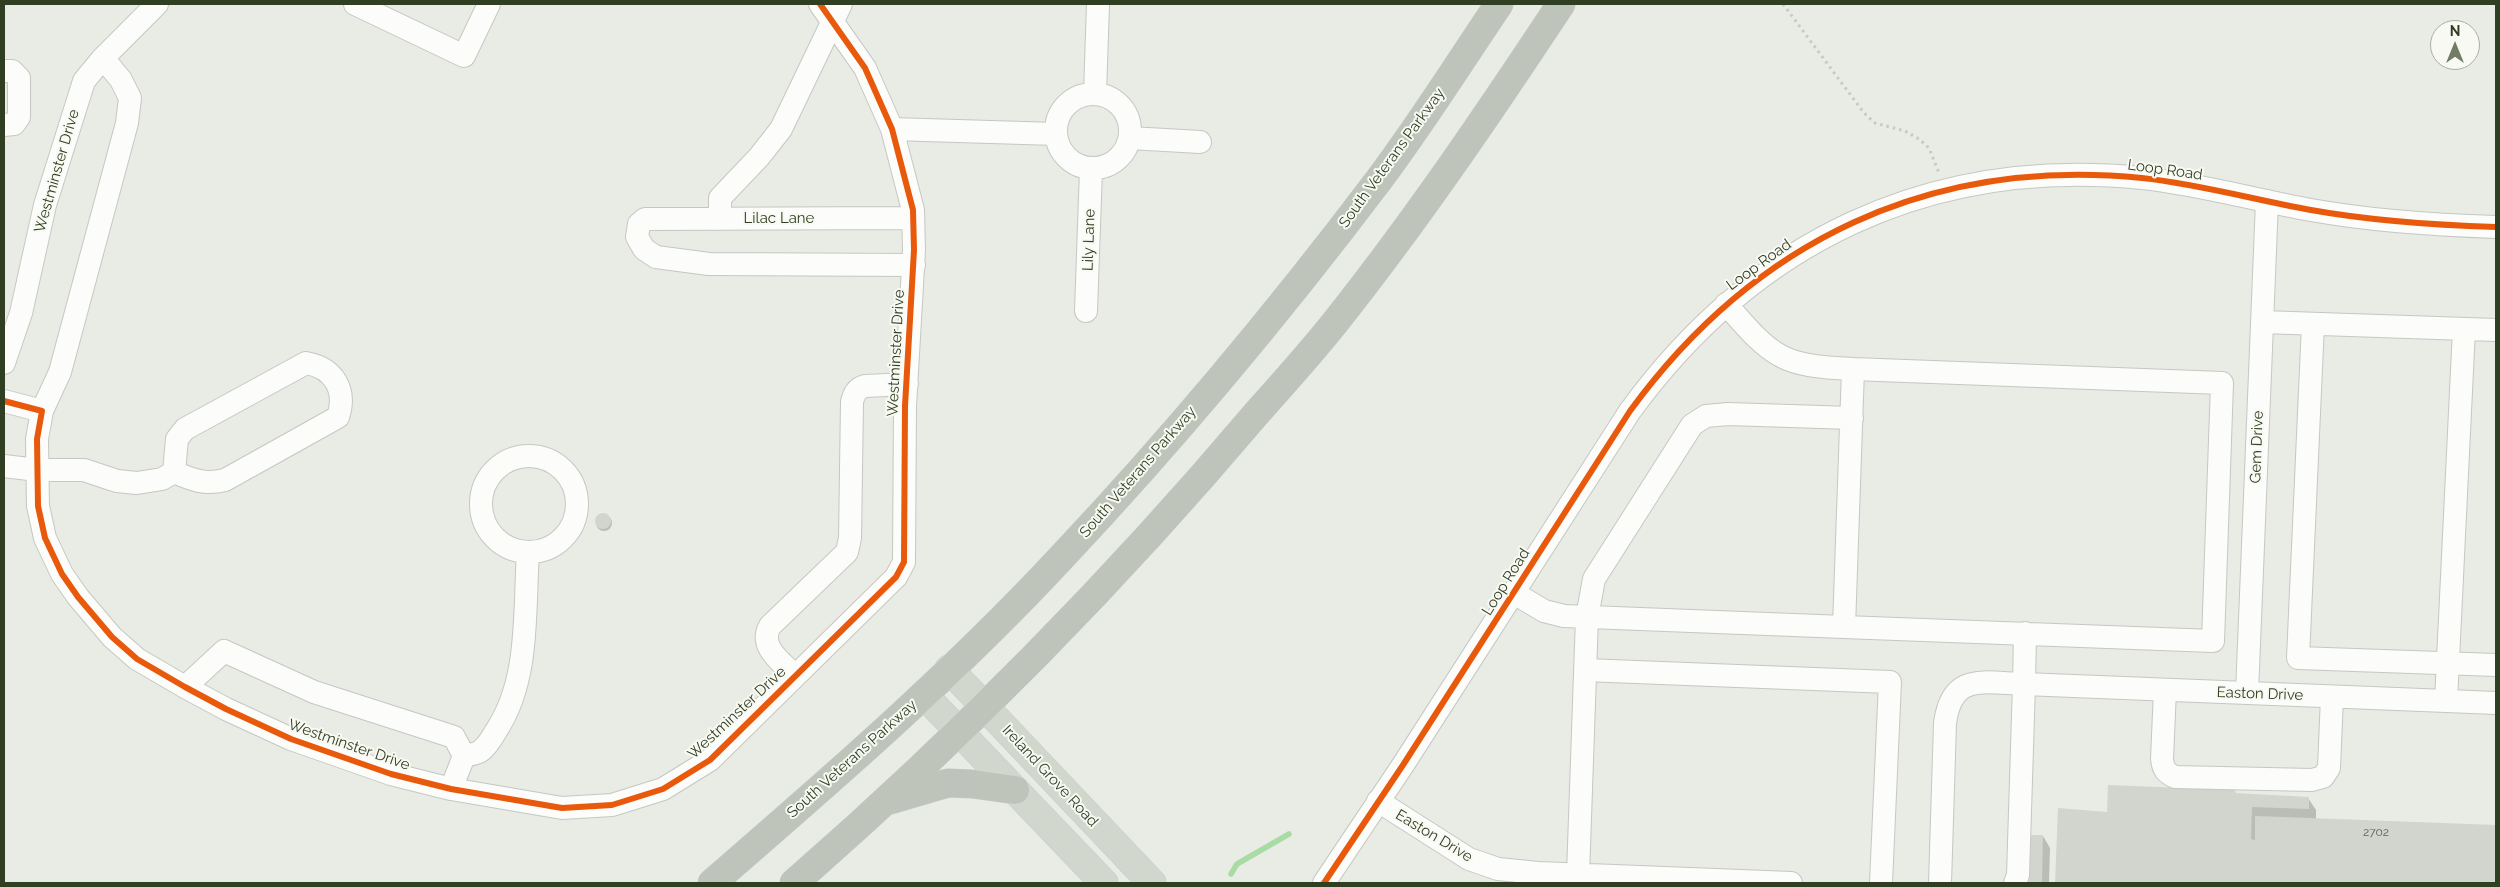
<!DOCTYPE html>
<style>
body{margin:0}
#map{position:relative;width:2500px;height:887px;overflow:hidden;background:#e9ebe5;font-family:Raleway,sans-serif}
canvas{display:block}
.frame{position:absolute;inset:0;border:5px solid #303f22;pointer-events:none}
.north{position:absolute;left:2430px;top:20px;width:50px;height:50px;box-sizing:border-box;background:#f8f9f3;border:1px solid #a8af9f;border-radius:50%;rotate:0deg;font-size:14px;font-weight:700;line-height:20px;text-align:center;color:#303f22}
.north::after{content:'';display:block;margin:auto;width:18px;height:22px;background:#717b66;clip-path:polygon(50% 0,100% 100%,50% 72%,0 100%)}
</style>
<div id="map">
<canvas width="2500" height="887"></canvas>
<div class="frame"></div>
<div class="north">N</div>
</div>
<script>
const ctx = document.querySelector('canvas').getContext('2d');
ctx.lineJoin = 'round';
function fillPath(path, color) { ctx.fillStyle = color; ctx.fill(path, 'evenodd'); }
function stroke(path, color, width, dash) { ctx.strokeStyle = color; ctx.lineWidth = width; ctx.lineCap = dash ? 'butt' : 'round'; ctx.setLineDash(dash || []); ctx.stroke(path); }
function write(font, color, halo, rows, align = 'center') {
  ctx.font = font + ' Raleway,sans-serif'; ctx.lineWidth = 4; ctx.setLineDash([]); ctx.textBaseline = 'middle'; ctx.strokeStyle = halo; ctx.fillStyle = color; for (const [text, x, y, turn = 0] of rows) {
    ctx.save(); ctx.translate(x, y); ctx.rotate((+turn || 0) * Math.PI / 180); ctx.textAlign = isNaN(turn) ? turn : align; if (halo) ctx.strokeText(text, 0, 0); ctx.fillText(text, 0, 0); ctx.restore();
  }
}
fillPath(new Path2D(`
 M596 523a8 8 0 1 1 16 0a8 8 0 1 1-16 0Z
 M 2235,791 L 2236,794 L 2308,798 L 2316,810 L 2316,819 L 2496,826 L 2496,883 L 2056,883 L 2059,809 L 2108,813 Z
 M 2032,836 L 2043,836 L 2050,848 L 2049,883 L 2030,883 Z`), '#0003');
stroke(new Path2D(`
 M 1231,874 L 1237,864 L 1289,834`), '#a9dba5', 5.5);
fillPath(new Path2D(`
 M595 521a8 8 0 1 1 16 0a8 8 0 1 1-16 0Z
 M 2108,785 L 2235,790 L 2235,793 L 2309,797 L 2309,809 L 2252,807 L 2251,839 L 2255,840 L 2255,816 L 2496,825 L 2496,883 L 2055,883 L 2058,808 L 2107,812 Z
 M 2031,835 L 2043,835 L 2042,883 L 2029,883 Z`), '#d2d4ce');
const minor = new Path2D(`
 M 355,4 L 464,56 L 489,4
 M 4,71 L 12,71 L 19,78 L 19,117 L 14,124 L 4,125
 M 1095,94 L 1098,4
 M1056 131a37 37 0 1 1 74 0a37 37 0 1 1-74 0Z
 M 892,129 L 1056,134
 M 1130,138 L 1200,142
 M 913,218 L 645,219 L 639,224 L 637,237 L 644,249 L 656,257 L 709,264 L 914,265
 M 720,219 L 720,198 L 759,157 L 781,129 L 841,4
 M 1086,311 L 1091,169
 M 2262,322 L 2496,330
 M 2313,324 L 2298,658 L 2496,665
 M 4,363 L 21,313 L 45,205 L 84,81 L 103,58 L 157,4
 M 306,363 C 334,368 347,390 338,417 L 225,480 C 205,485 192,480 174,472 L 177,439 L 185,429 Z
 M 4,401 L 42,411 L 37,439 L 38,506 L 45,538 L 62,574 L 78,597 L 112,637 L 137,659 L 185,687 L 226,709 L 291,739 L 391,774 L 451,789 L 562,808 L 612,805 L 663,789 L 710,760 L 896,577 L 904,562 L 905,406 L 914,250 L 913,210 L 892,129 L 865,68 L 820,4
 M 42,411 L 60,372 L 127,123 L 130,98 L 121,80 L 103,58
 M481 504a48 48 0 1 1 96 0a48 48 0 1 1-96 0Z
 M 4,466 L 37,470 L 84,470 L 117,481 L 137,483 L 162,479 L 174,472
 M 1514,593 L 1544,611 L 1564,616 L 1844,627 L 1853,369 C 1781,366 1773,358 1726,304
 M 1844,627 L 2213,641 L 2222,383 L 1853,369
 M 2025,633 L 2024,684 L 2496,703
 M 1585,670 L 1890,682 L 1881,883
 M 795,676 C 782,662 758,647 770,626 L 847,552 L 850,538 L 852,402 C 854,394 856,389 865,386 L 907,384
 M 185,687 L 224,651 L 314,692 L 454,737 L 464,756 L 451,789
 M 2165,690 L 2162,759 C 2163,769 2166,773 2175,777 L 2312,780 L 2323,777 L 2329,768 L 2332,697
 M 2247,693 L 2267,201
 M 2446,701 L 2464,329
 M 464,756 C 468,755 475,754 479,752 C 486,748 492,738 496,731 C 530,680 524,612 528,552
 M 1378,801 L 1469,859 L 1498,869 L 1538,873 L 1791,883
 M 1578,875 L 1587,617 L 1594,579 L 1692,425 L 1706,416 L 1728,414 L 1852,418
 M 1324,883 L 1403,765 L 1630,411 C 1755,240 1930,157 2142,178 C 2199,184 2255,200 2311,210 C 2372,221 2434,225 2496,227
 M 1940,883 L 1945,723 C 1952,672 1983,683 2024,684 L 2018,875 L 2015,883`);
const major = new Path2D(`
 M 949,669 L 1152,883
 M 924,695 L 1104,883`);
const highway = new Path2D(`
 M 890,800 L 948,783 L 972,784 L 1015,790
 M 712,883 C 832,779 952,675 1060,559 C 1173,439 1279,312 1378,181 C 1421,124 1459,63 1499,4
 M 794,883 C 960,738 1114,582 1256,414 C 1282,385 1308,356 1333,325 C 1415,222 1489,113 1561,4`);
stroke(minor, '#c5c8c2', 24);
stroke(major, '#c6cac1', 29);
stroke(highway, '#c6cac1', 29);
stroke(new Path2D(`
 M 1783,4 L 1864,113 L 1875,123 L 1905,131 L 1919,139 L 1929,148 L 1939,173`), '#c6cbc1', 3, [2.5, 4]);
stroke(minor, '#fcfcfb', 22);
stroke(major, '#d2d7ce', 28);
stroke(highway, '#bec4ba', 28);
stroke(new Path2D(`
 M 4,401 L 42,411 L 37,439 L 38,506 L 45,538 L 62,574 L 78,597 L 112,637 L 137,659 L 185,687 L 226,709 L 291,739 L 391,774 L 451,789 L 562,808 L 612,805 L 663,789 L 710,760 L 896,577 L 904,562 L 905,406 L 914,250 L 913,210 L 892,129 L 865,68 L 820,4
 M 1324,883 L 1403,765 L 1630,411 C 1755,240 1930,157 2142,178 C 2199,184 2255,200 2311,210 C 2372,221 2434,225 2496,227`), '#e8590c', 6);
write('12px', '#59654e', null, [
 ["2702",2376,832]
]);
write('15px', '#303f22', '#f8f9f3', [
 ["South Veterans Parkway",1392,158,-54],
 ["Loop Road",2165,170,8],
 ["Westminster Drive",57,171,-74],
 ["Lilac Lane",779,218],
 ["Lily Lane",1089,240,-88],
 ["Loop Road",1759,265,-36],
 ["Westminster Drive",896,353,-87],
 ["Gem Drive",2257,447,-88],
 ["South Veterans Parkway",1138,472,-49],
 ["Loop Road",1506,582,-58],
 ["Easton Drive",2260,694,2],
 ["Westminster Drive",737,713,-43],
 ["Westminster Drive",349,745,19],
 ["South Veterans Parkway",852,759,-42],
 ["Ireland Grove Road",1050,776,47],
 ["Easton Drive",1434,836,31]
]);
</script>
